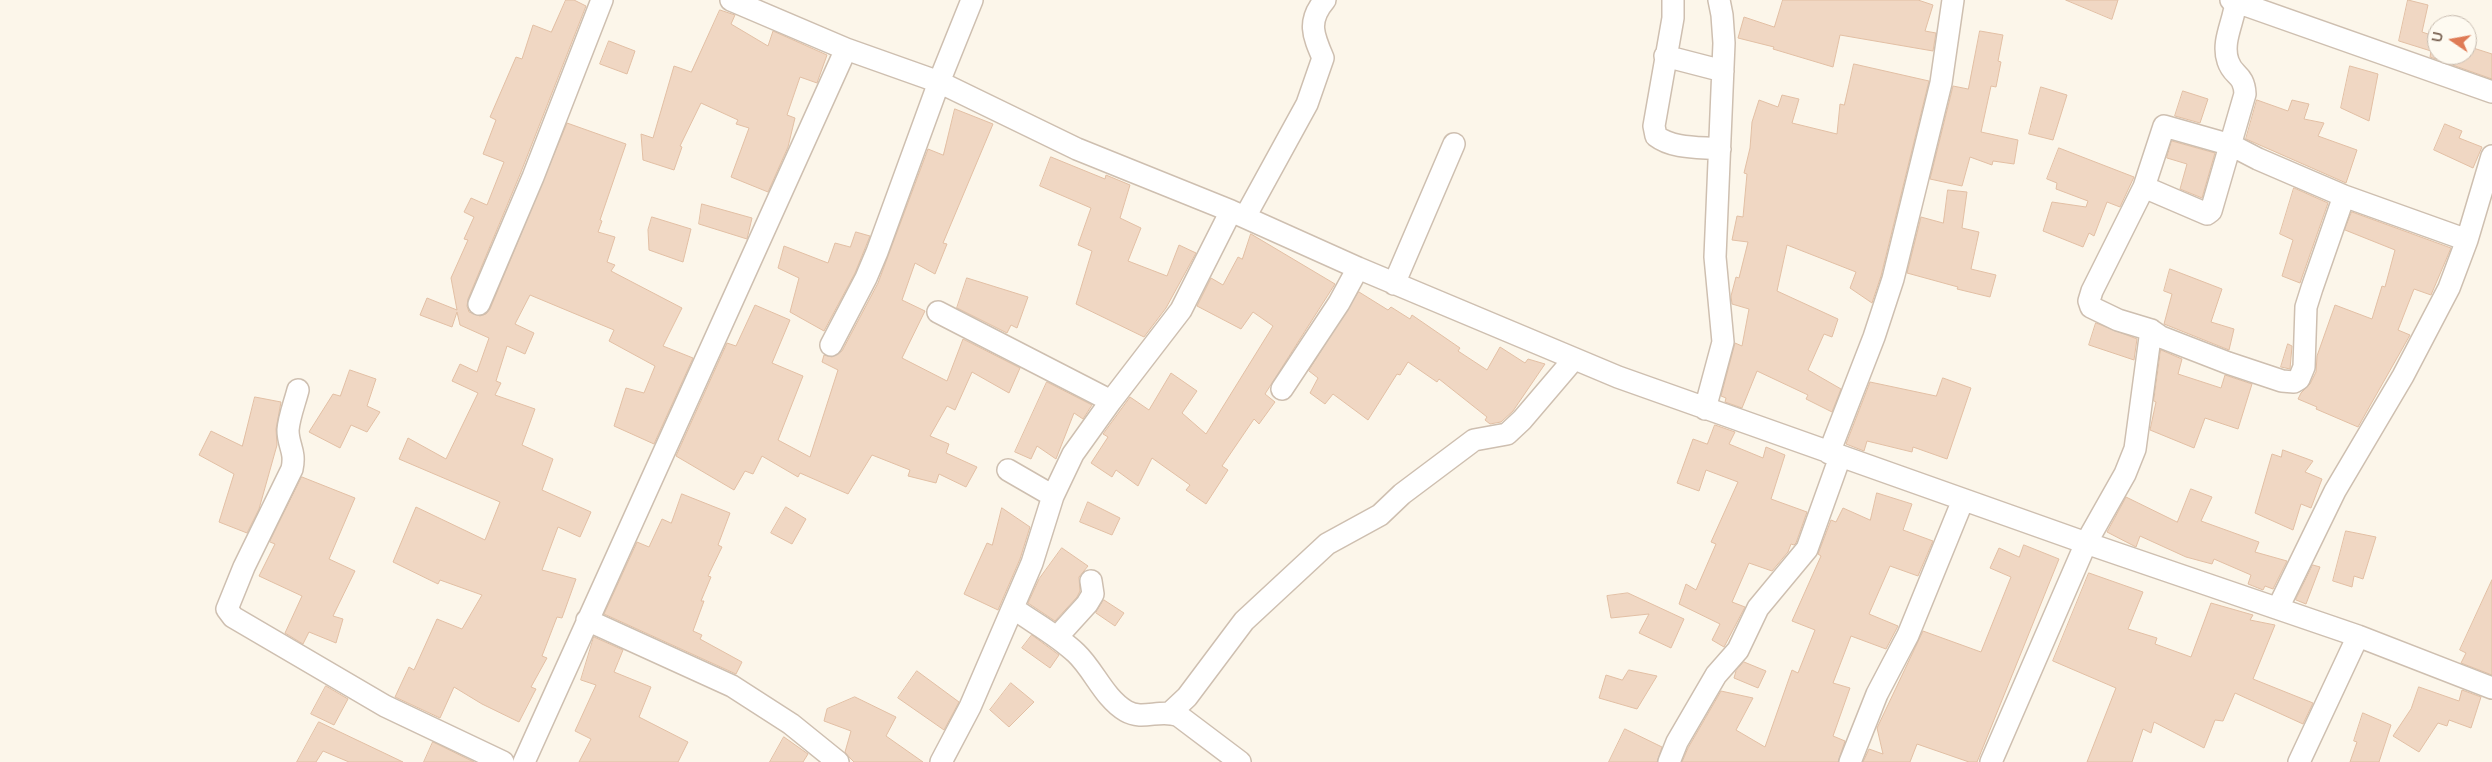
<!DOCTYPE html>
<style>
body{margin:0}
#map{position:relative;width:2492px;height:762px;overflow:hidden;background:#fcf6ea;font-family:"Nunito Sans",sans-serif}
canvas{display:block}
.north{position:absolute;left:2427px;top:15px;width:50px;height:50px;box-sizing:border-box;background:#fefaf1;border:1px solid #c8bcb0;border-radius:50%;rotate:282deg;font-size:14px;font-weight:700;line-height:20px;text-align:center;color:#765e4e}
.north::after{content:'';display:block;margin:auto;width:18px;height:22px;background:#df7b56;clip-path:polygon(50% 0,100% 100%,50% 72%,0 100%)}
</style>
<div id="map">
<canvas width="2492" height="762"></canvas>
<div class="north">U</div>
</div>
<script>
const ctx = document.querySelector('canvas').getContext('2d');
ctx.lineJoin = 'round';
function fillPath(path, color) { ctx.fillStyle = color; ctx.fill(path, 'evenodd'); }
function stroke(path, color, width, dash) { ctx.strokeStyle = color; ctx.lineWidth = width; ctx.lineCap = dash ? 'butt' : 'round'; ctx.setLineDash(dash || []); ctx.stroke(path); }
const building = new Path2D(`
 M 566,0 L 574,0 L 586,6 L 521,172 L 468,299 L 467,306 L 469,312 L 480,316 L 486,314 L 490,309 L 567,123 L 626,144 L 600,220 L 602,221 L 598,232 L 615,237 L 607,262 L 615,265 L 611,271 L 682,308 L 663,346 L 693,358 L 654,444 L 614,426 L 626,388 L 644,393 L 655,366 L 609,341 L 614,330 L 530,295 L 515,324 L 534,333 L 525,354 L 507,346 L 496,381 L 501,383 L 495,395 L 535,409 L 522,445 L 553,459 L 542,490 L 591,512 L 580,537 L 558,527 L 542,570 L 576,579 L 562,618 L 557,617 L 542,656 L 547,658 L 531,687 L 536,689 L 519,722 L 482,704 L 454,687 L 440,718 L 395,697 L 409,667 L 414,670 L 437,619 L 462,629 L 482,595 L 440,580 L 438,584 L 393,562 L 416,507 L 485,540 L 500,502 L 399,459 L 408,438 L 446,459 L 478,393 L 452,381 L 460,364 L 477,372 L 489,338 L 460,325 L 457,312 L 452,327 L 420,315 L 427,298 L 457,310 L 451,278 L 468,240 L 464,239 L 474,217 L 464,212 L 471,198 L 487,205 L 504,162 L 483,154 L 496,120 L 490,117 L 516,57 L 522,59 L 533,25 L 551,32 Z
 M 1783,0 L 1918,0 L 1933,5 L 1925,31 L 1936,33 L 1933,51 L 1840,35 L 1833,67 L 1773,49 L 1774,47 L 1738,38 L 1744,17 L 1774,27 Z
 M 2066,0 L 2118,0 L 2112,19 Z
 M 2408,0 L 2428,5 L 2422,32 L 2437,37 L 2437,55 L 2467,55 L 2467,46 L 2492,54 L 2492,79 L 2430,57 L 2431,51 L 2399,41 Z
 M 720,10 L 735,15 L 731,24 L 768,46 L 773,31 L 827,55 L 817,83 L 800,77 L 787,115 L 795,118 L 788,147 L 768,192 L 731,177 L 749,128 L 736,124 L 738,120 L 701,103 L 680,146 L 682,147 L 674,170 L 643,160 L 641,134 L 653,138 L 674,66 L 691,72 Z
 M 1980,31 L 2003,35 L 1998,61 L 2001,62 L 1996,87 L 1991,86 L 1981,132 L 2018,140 L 2014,164 L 1993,161 L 1992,165 L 1970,157 L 1962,186 L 1930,179 L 1953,86 L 1968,89 Z
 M 609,41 L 635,51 L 627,74 L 600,64 Z
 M 1854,64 L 1929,81 L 1881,276 L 1872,303 L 1850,288 L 1856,272 L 1787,245 L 1777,291 L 1838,319 L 1832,337 L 1824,334 L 1808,370 L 1841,389 L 1832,412 L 1806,399 L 1808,395 L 1757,371 L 1742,408 L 1725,402 L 1726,398 L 1721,396 L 1735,343 L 1742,346 L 1749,309 L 1732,304 L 1731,296 L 1736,277 L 1739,278 L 1748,242 L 1732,240 L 1737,216 L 1743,217 L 1747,174 L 1744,173 L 1750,148 L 1752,122 L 1759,100 L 1778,107 L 1782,95 L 1799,99 L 1792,123 L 1837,134 L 1840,104 L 1844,105 Z
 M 2350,66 L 2378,74 L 2369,121 L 2341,108 Z
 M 2041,87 L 2067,95 L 2053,140 L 2029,134 Z
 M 2183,91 L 2208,99 L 2200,123 L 2175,116 Z
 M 2257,100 L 2288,111 L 2292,100 L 2309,104 L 2304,119 L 2324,123 L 2318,136 L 2357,150 L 2346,183 L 2246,139 Z
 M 955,109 L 993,124 L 943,243 L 947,244 L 935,274 L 915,263 L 902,300 L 925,311 L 902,358 L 947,381 L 963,339 L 1020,368 L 1009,393 L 972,372 L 955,410 L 947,406 L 930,436 L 949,444 L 946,453 L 977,467 L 966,487 L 939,474 L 936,483 L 908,476 L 910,470 L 872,455 L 848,494 L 800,473 L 798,477 L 762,456 L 753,474 L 745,471 L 734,490 L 676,456 L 727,343 L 736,346 L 755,305 L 790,320 L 772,363 L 803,376 L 778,440 L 810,457 L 838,370 L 822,362 L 824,355 L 832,357 L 842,351 L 878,283 L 928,149 L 943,155 Z
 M 2445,124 L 2462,131 L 2459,138 L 2482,147 L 2473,168 L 2434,150 Z
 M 2172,141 L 2215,153 L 2202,198 L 2180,189 L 2187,164 L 2167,158 Z
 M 2059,148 L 2134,177 L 2120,207 L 2107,202 L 2094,236 L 2089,233 L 2083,247 L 2043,231 L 2052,202 L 2086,207 L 2088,201 L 2056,189 L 2057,183 L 2047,179 Z
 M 1051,157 L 1105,179 L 1106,175 L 1130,185 L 1120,218 L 1141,228 L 1128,261 L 1167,276 L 1179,245 L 1196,253 L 1166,308 L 1144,337 L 1076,304 L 1092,251 L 1078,245 L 1091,208 L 1040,186 Z
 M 2294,188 L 2328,203 L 2300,283 L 2282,276 L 2293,240 L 2280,234 Z
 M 1948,190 L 1967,192 L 1962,228 L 1979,232 L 1971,269 L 1996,275 L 1990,297 L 1957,289 L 1958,287 L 1907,273 L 1921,217 L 1943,223 Z
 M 702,204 L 752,218 L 747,239 L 699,224 Z
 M 2352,212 L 2451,248 L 2431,295 L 2414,289 L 2398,330 L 2410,335 L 2358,427 L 2316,409 L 2317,407 L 2298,399 L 2301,393 L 2310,384 L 2316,372 L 2317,356 L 2335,305 L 2372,319 L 2382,286 L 2385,287 L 2395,250 L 2345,230 Z
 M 652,217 L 691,229 L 683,262 L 649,250 L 648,230 Z
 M 856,232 L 870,236 L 855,273 L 824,331 L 790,312 L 799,278 L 778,268 L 784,246 L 828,263 L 835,243 L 850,247 Z
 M 1251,234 L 1335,284 L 1265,394 L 1275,402 L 1259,424 L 1254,419 L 1222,466 L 1228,470 L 1206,504 L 1186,490 L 1190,485 L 1152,458 L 1138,486 L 1116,470 L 1112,477 L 1091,463 L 1108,437 L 1103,434 L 1130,397 L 1149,410 L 1171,373 L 1197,391 L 1182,413 L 1206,434 L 1273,326 L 1253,312 L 1241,329 L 1197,306 L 1211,278 L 1223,285 L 1238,257 L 1242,259 Z
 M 2170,269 L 2222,289 L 2211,322 L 2234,329 L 2229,350 L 2164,324 L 2172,294 L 2164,291 Z
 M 967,278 L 1028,297 L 1017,328 L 1011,325 L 1007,333 L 957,308 Z
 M 1359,292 L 1388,310 L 1391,307 L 1410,319 L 1412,315 L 1460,348 L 1458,351 L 1487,370 L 1500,347 L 1525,363 L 1528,359 L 1545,364 L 1513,411 L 1501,422 L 1490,424 L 1485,420 L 1487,417 L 1439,379 L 1437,382 L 1408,362 L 1400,375 L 1397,374 L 1368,420 L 1333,394 L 1325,404 L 1310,393 L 1318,378 L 1309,371 Z
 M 2096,323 L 2137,339 L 2134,360 L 2089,345 Z
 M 2288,344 L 2292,346 L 2290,369 L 2281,367 Z
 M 2161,350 L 2182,359 L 2178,374 L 2221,388 L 2225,375 L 2252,384 L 2238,429 L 2205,418 L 2194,448 L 2150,430 L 2156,402 L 2154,401 Z
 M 350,370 L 376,379 L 367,406 L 380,412 L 367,432 L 351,425 L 340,448 L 309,432 L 333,394 L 340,396 Z
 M 1943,378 L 1971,388 L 1947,459 L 1913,447 L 1912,452 L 1867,441 L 1864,451 L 1846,444 L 1870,382 L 1936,396 Z
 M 1047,382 L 1092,405 L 1083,419 L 1074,413 L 1056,459 L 1037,446 L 1031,459 L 1015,452 Z
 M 255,397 L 281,402 L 276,429 L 277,445 L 259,509 L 247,533 L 219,522 L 234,474 L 199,455 L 211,431 L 242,446 Z
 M 1715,425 L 1735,432 L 1729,444 L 1763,458 L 1766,447 L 1785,455 L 1771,499 L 1807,512 L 1796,543 L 1794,545 L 1791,544 L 1788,552 L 1772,571 L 1749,563 L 1732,602 L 1745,607 L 1724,647 L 1712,640 L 1720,624 L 1679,604 L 1686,584 L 1696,590 L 1716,544 L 1711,542 L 1738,482 L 1706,470 L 1699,491 L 1677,483 L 1693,439 L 1707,444 Z
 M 2283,450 L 2313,461 L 2305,472 L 2322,479 L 2311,508 L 2301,504 L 2293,530 L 2255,513 L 2272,454 L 2281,457 Z
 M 302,477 L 355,498 L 329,559 L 355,571 L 333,616 L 343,619 L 336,643 L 309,632 L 303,644 L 285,633 L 302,596 L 259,576 L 275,544 L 270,542 Z
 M 2191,489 L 2212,497 L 2201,521 L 2259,542 L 2255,552 L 2287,561 L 2273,589 L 2265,586 L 2263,590 L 2248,584 L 2251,575 L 2214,559 L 2212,564 L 2186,557 L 2140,536 L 2136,547 L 2107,532 L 2126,497 L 2177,522 Z
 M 1877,493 L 1912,504 L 1903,530 L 1933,541 L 1918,576 L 1890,566 L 1869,614 L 1898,626 L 1886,649 L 1851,636 L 1833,683 L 1850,688 L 1833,736 L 1845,741 L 1838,762 L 1682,762 L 1688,748 L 1721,691 L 1753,698 L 1736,730 L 1765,747 L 1792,670 L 1798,673 L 1815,630 L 1792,621 L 1821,556 L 1818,554 L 1831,520 L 1836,522 L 1843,508 L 1870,520 Z
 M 682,494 L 730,513 L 718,545 L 722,547 L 708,576 L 711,577 L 701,601 L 704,601 L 693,631 L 702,635 L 700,639 L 742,662 L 736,674 L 604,614 L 637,542 L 649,547 L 662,519 L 671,523 Z
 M 1088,502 L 1120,518 L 1112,535 L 1080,522 Z
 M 786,507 L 806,519 L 792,544 L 771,533 Z
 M 1002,508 L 1030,527 L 1020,559 L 998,610 L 964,594 L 987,543 L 992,545 Z
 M 2346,531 L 2376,537 L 2363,579 L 2354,576 L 2352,587 L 2333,581 Z
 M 2024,545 L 2059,559 L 1977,762 L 1969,762 L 1917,744 L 1910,762 L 1863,762 L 1869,749 L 1883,754 L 1877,728 L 1923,631 L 1981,652 L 2011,577 L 1990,568 L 1999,548 L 2019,557 Z
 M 1062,548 L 1088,566 L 1079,577 L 1080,591 L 1077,597 L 1055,621 L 1028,603 L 1039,579 Z
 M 2313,565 L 2320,567 L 2306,604 L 2296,600 Z
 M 2089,573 L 2143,592 L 2128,629 L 2157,638 L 2155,644 L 2191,657 L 2211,603 L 2253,615 L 2250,620 L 2275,625 L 2253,679 L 2313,703 L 2303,724 L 2235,693 L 2223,721 L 2215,720 L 2204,748 L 2154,722 L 2151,733 L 2143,729 L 2132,762 L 2087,762 L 2116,688 L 2053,661 Z
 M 2492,580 L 2492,675 L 2461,663 L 2466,653 L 2460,650 Z
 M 1628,593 L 1684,619 L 1671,648 L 1639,633 L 1649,614 L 1611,618 L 1607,596 Z
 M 1104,600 L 1124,613 L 1115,626 L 1096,613 Z
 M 1032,635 L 1059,655 L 1050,668 L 1022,648 Z
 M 594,637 L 623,650 L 614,672 L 651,687 L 639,717 L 688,742 L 678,762 L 579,762 L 591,739 L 575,731 L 596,685 L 581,680 Z
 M 1744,662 L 1766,671 L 1758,688 L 1734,678 L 1736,671 Z
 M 1629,670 L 1657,676 L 1637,709 L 1599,698 L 1606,675 L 1622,680 Z
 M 917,671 L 959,702 L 944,730 L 898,698 Z
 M 1011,683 L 1034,702 L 1009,727 L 990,710 Z
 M 326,686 L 348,699 L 334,725 L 311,714 Z
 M 2419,687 L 2459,701 L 2462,690 L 2481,697 L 2471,728 L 2449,720 L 2447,726 L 2438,723 L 2419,752 L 2393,736 L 2411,709 Z
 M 855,697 L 896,717 L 886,736 L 923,762 L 854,762 L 850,758 L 845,752 L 851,731 L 824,721 L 827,709 Z
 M 2363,713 L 2391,725 L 2379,762 L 2350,762 L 2357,742 L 2354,741 Z
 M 319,722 L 403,762 L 349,762 L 323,751 L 316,762 L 297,762 Z
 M 1625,729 L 1662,747 L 1657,762 L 1609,762 Z
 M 784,737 L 808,754 L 803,762 L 770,762 Z
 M 433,742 L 474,762 L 424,762 Z`);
fillPath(building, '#f0d7c3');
stroke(building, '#e2bfa4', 1);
const minor = new Path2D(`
 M 731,0 L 846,49 L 939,82 L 1077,149 L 1231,211 L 1358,268 L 1618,377 L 2086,543 L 2358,636 L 2492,688
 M 1673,0 L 1673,18 L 1654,126 L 1656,136 C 1673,149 1699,147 1720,149
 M 2231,0 L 2492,92
 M 1665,56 L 1723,71
 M 2144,187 L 2207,214 L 2211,211 L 2245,94 C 2244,73 2233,77 2228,61 C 2221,41 2235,20 2236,0
 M 2344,196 L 2312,288 L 2306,307 L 2304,367 L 2299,379 L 2294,382 L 2282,381 L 2228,363 L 2161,337 L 2151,330 L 2118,320 L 2091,307 L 2089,301 L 2092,291 L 2144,187 L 2164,126 L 2231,145 L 2258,159 L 2344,196 L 2467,240
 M 1245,217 L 1307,104 L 1323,58 C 1313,35 1307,21 1325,0
 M 1394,284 L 1454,144
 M 479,304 L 533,177 L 602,0
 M 938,312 L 1111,401
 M 831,345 L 866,278 L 877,252 L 939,82 L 972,0
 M 1282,389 L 1339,303 L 1358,268
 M 298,390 C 295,402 289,417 288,430 C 288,446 296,451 292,469 L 244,567 L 227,609 L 233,617 L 385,706 L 503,762
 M 1705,409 L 1723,342 L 1715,257 L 1724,43 L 1722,15 L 1719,0
 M 1829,453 L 1874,337 L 1893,279 L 1941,83 L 1953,0
 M 1008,470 L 1053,496
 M 1013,608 C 1034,623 1057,635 1076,653 C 1094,670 1104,698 1126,711 C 1143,721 1161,708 1179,716 L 1240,762
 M 2278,608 L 2335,491 L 2403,376 L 2449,288 L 2467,240 L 2492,156
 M 587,620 L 732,686 L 791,724 L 838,762
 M 1057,637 L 1087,604 L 1093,594 L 1091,581
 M 1171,712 L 1187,697 L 1244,621 L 1327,544 L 1380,515 L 1402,494 L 1474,440 L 1507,434 L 1522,420 L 1574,359
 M 524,762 L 846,49
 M 941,762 L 970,707 L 1032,563 L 1053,496 L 1073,454 L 1111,401 L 1181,310 L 1231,211
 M 1669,762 L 1677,742 L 1716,675 L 1738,650 L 1758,608 L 1807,549 L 1840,457
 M 1850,762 L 1877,694 L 1908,635 L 1963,500
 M 1991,762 L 2086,543 L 2125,474 L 2135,449 L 2151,330
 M 2299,762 L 2358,636`);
stroke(minor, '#cebfb0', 24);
stroke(minor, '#fff', 21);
</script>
